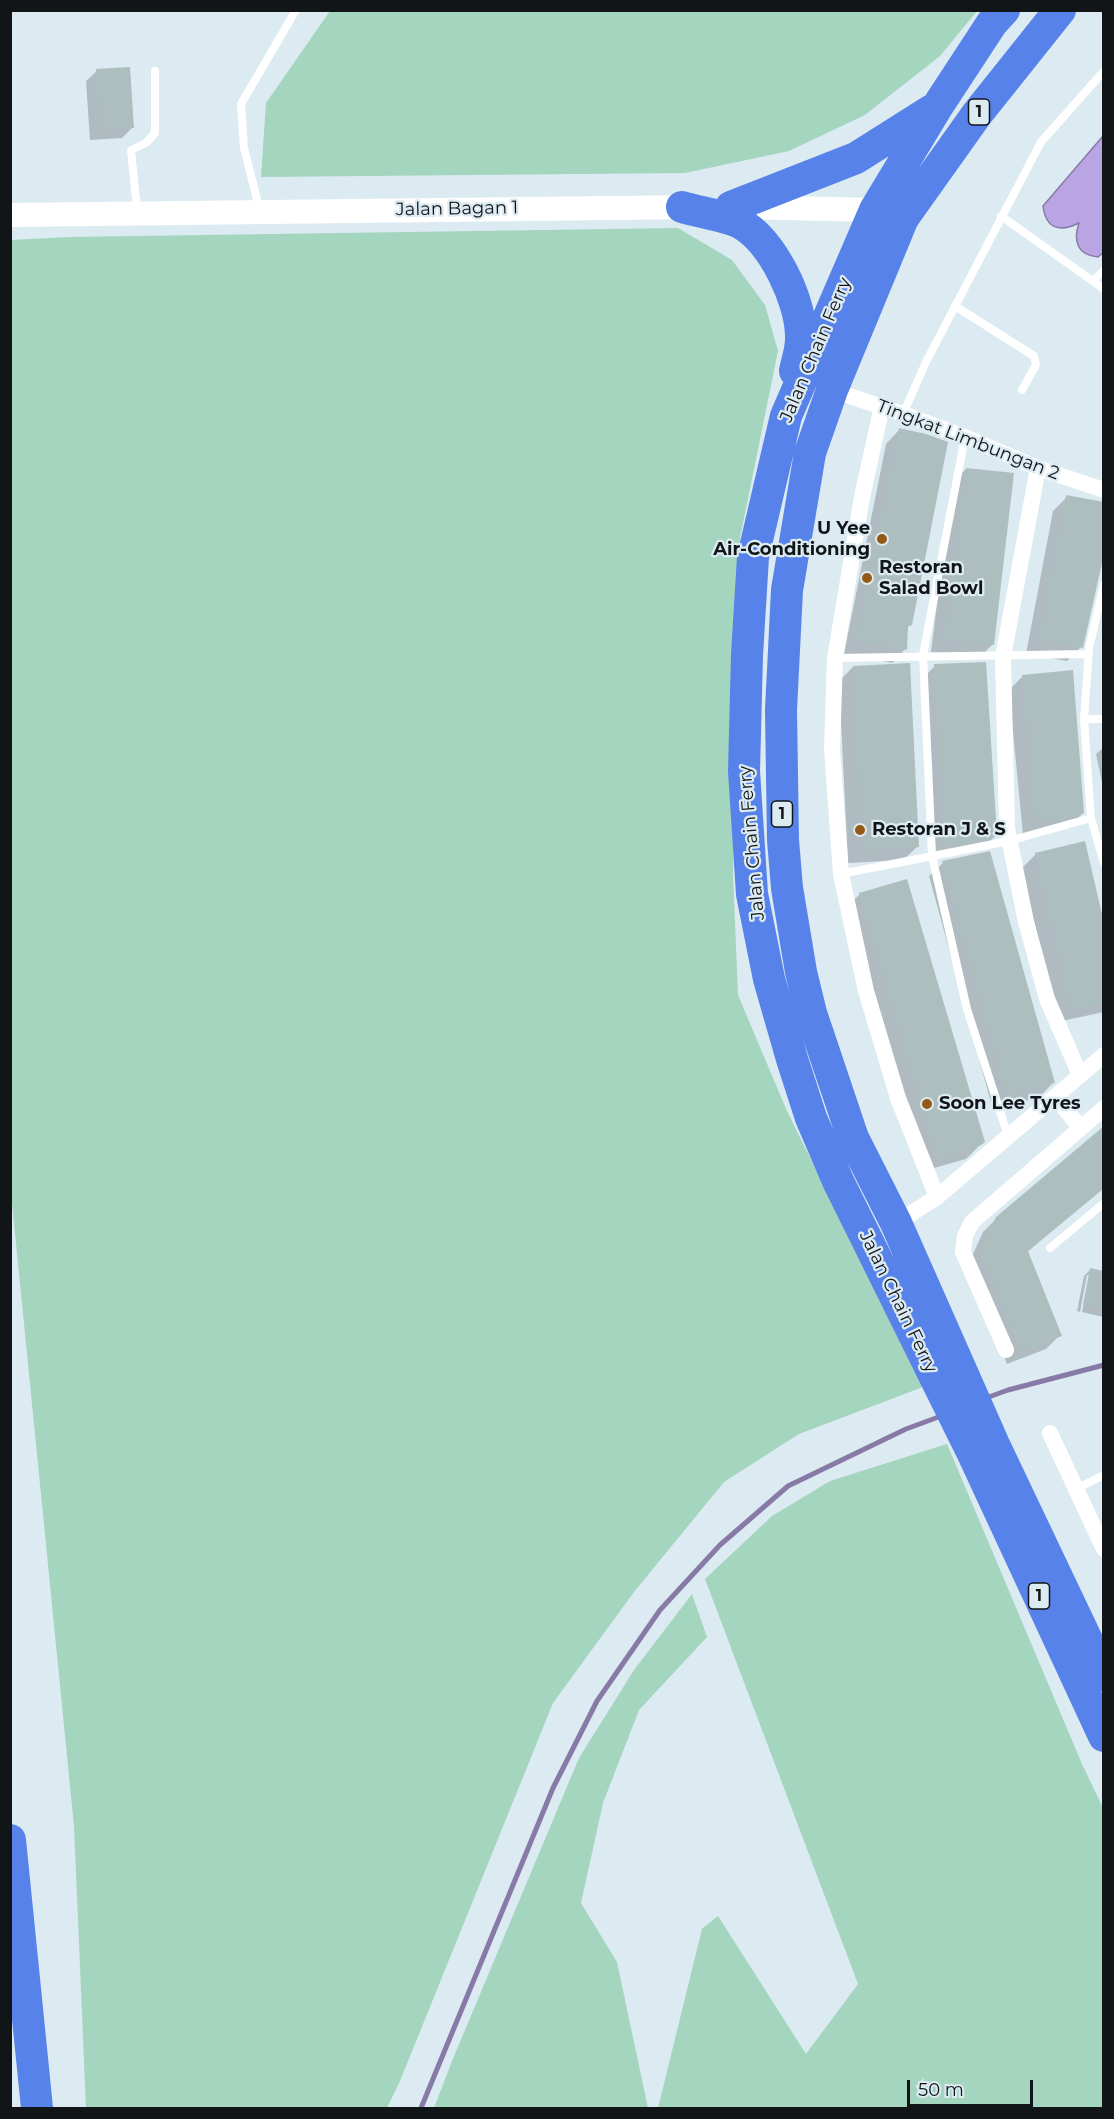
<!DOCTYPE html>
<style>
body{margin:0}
#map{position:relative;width:1114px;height:2119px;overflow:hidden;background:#dceaf2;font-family:Montserrat,sans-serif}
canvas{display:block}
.frame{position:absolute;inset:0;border:12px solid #111518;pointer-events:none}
.scale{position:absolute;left:907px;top:2080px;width:126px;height:27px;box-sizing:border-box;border:3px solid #111518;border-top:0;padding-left:8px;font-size:18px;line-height:21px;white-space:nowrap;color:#111518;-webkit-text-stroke:4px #dceaf2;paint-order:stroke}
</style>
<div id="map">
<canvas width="1114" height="2119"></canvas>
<div class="frame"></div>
<div class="scale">50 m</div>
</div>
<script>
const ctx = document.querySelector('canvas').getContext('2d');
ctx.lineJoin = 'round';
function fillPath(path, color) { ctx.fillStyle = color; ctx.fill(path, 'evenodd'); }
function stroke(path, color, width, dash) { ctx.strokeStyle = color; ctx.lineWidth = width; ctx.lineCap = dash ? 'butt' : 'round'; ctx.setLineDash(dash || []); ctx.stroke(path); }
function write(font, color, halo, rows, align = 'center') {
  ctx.font = font + ' Montserrat,sans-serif'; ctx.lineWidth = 4.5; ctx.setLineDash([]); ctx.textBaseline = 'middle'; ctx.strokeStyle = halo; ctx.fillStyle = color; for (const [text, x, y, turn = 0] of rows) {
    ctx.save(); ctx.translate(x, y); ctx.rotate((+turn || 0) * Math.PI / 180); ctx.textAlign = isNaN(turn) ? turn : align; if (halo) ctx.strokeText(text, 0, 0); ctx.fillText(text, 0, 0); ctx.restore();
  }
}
fillPath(new Path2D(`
 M 330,11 L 330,10 L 977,11 L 940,56 L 865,115 L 789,151 L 685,173 L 261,177 L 266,103 Z
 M 678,228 L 732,260 L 765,305 L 778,351 L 740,538 L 733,874 L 738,995 L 787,1111 L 923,1387 L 799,1434 L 724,1482 L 634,1592 L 553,1703 L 400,2081 L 387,2108 L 86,2108 L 74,1826 L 10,1183 L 10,240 L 69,237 Z
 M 947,1444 L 1082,1764 L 1103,1808 L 1103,2108 L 658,2108 L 702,1929 L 718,1916 L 806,2054 L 858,1984 L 705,1579 L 772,1516 L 830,1481 Z
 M 692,1594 L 707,1637 L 639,1710 L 603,1803 L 581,1903 L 617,1962 L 648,2108 L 434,2108 L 452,2061 L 579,1758 L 634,1670 Z`), '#a4d5be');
const water = new Path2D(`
 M 1103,136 L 1103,253 L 1098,257 C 1077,255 1073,241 1079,223 C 1061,232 1046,230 1043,206 Z`);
fillPath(water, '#b9a5e4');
stroke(water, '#877aa7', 1.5);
fillPath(new Path2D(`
 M 97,71 L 132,128 L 122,138 L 90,140 L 86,81 Z
 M 899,430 L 910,625 L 906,629 L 905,649 L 892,663 L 844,654 L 886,444 Z
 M 966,469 L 993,644 L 979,658 L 931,652 L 952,483 Z
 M 1067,497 L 1081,647 L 1067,661 L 1026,654 L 1053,511 Z
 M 935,666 L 995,836 L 982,849 L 932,860 L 921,680 Z
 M 853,667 L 917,847 L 903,860 L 848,863 L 839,681 Z
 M 1023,676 L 1083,813 L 1069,827 L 1023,835 L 1009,690 Z
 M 1104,747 L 1104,792 L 1096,754 Z
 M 1036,854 L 1104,929 L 1104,1012 L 1057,1022 L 1022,868 Z
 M 943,863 L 1053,1083 L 1039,1097 L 993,1110 L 929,876 Z
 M 860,894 L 983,1142 L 966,1159 L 923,1171 L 846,908 Z
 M 1104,1188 L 1027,1252 L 1060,1335 L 1046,1349 L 1007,1364 L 968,1265 L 983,1232 L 997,1218 Z
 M 1091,1269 L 1104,1272 L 1104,1317 L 1082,1312 L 1090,1275 L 1087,1275 L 1080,1312 L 1077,1311 L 1084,1276 Z`), '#0003');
stroke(new Path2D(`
 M 986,1398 L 1008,1390 L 1104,1365
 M 421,2108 L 553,1788 L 597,1701 L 660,1610 L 720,1545 L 788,1486 L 906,1429 L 944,1415`), '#877aa7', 5);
fillPath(new Path2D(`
 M 130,67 L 134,128 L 100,130 L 96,69 Z
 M 899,428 L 926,434 L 948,442 L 912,625 L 908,626 L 907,650 L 857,640 Z
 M 966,468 L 1014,473 L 994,645 L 944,639 Z
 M 1066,495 L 1104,502 L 1104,554 L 1083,648 L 1039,640 Z
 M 986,662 L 997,836 L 986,837 L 987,839 L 945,847 L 934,664 Z
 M 910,663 L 919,847 L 862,850 L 853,666 Z
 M 1073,670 L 1084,813 L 1060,820 L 1036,822 L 1022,675 Z
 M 1085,841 L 1104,923 L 1104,1002 L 1071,1009 L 1035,853 Z
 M 990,851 L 1055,1083 L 1007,1097 L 942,861 Z
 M 907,879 L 985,1142 L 981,1145 L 937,1159 L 859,893 Z
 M 1104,1126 L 1104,1188 L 1028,1251 L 1062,1336 L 1021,1352 L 981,1250 L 996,1217 Z
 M 1090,1268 L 1104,1271 L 1104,1309 L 1083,1305 Z`), '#adbebe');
stroke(new Path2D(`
 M 137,210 L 131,150 L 146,143 L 155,133 L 155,71
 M 260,211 L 244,148 L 241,104 L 296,10
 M 1001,216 L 1104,289
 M 1094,280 L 1104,270
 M 955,306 L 1034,356 L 1036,365 L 1022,390
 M 903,414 L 926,362 L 1041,142 L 1104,71
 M 965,437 L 923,655 L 932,856 L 967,1009 L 1008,1136
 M 1104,584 L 1089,648 L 1084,719 L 1091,818 L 1104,863
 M 835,658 L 1088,654
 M 1084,719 L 1104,719
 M 841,874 L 1009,841 L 1091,818
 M 1050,1248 L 1104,1203
 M 1076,1489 L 1104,1475`), '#fff', 8);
stroke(new Path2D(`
 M 832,390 L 903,414 L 965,437 L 1038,468 L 1104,490
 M 882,406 L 862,497 L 835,658 L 832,749 L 841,874 L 866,991 L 898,1098 L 937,1197
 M 1038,468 L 1003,657 L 1007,828 L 1026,922 L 1047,999 L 1080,1075
 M 1055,1097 L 1081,1128
 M 892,1226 L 937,1197 L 1104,1055
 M 1006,1350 L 963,1252 L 965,1236 L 972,1222 L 1104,1108
 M 1050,1433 L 1104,1549`), '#fff', 16);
stroke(new Path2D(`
 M 739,207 L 875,210 L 889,214
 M 10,215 L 698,207`), '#fff', 24);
stroke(new Path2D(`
 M 1004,10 L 992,23 L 937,107 L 875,210 L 786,416 L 753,557 L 747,655 L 744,771 L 752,894 L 769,979 L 792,1059 L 811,1118 L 838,1181 L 974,1456 L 1104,1736
 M 1060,10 L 977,114 L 903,218 L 832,390 L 810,453 L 787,590 L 781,710 L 783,840 L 787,888 L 801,972 L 811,1013 L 853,1138 L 896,1223 L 995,1447 L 1104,1676
 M 682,207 C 698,212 727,216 740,223 C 773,241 802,302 801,339 C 801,350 797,361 795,371
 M 731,207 L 856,158 L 932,110
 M 10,1840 L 37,2108`), '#5782ea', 32);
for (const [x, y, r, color] of [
 [882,539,6,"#935915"],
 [867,578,6,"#935915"],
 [860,830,6,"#935915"],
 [927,1104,6,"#935915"]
]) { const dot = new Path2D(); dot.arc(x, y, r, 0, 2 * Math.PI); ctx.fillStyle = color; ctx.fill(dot); stroke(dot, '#dceaf2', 2); }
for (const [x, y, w] of [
 [979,112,21],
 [782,814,21],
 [1039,1596,21]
]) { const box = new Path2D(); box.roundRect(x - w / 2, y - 13, w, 26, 4.5); ctx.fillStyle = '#dceaf2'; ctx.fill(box); stroke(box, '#111518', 1.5); }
write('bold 16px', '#111518', null, [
 ["1",979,112],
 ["1",782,814],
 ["1",1039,1596]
]);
write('18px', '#111518', '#dceaf2', [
 ["Jalan Bagan 1",457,209,-1],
 ["Jalan Chain Ferry",816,350,-67],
 ["Tingkat Limbungan 2",968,440,21],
 ["Jalan Chain Ferry",752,843,-95],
 ["Jalan Chain Ferry",898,1302,64]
]);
write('bold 18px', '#111518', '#dceaf2', [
 ["U Yee",870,529,"right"],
 ["Air-Conditioning",870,550,"right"],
 ["Restoran",879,568],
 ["Salad Bowl",879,589],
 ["Restoran J & S",872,830],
 ["Soon Lee Tyres",939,1104]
], 'left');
</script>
